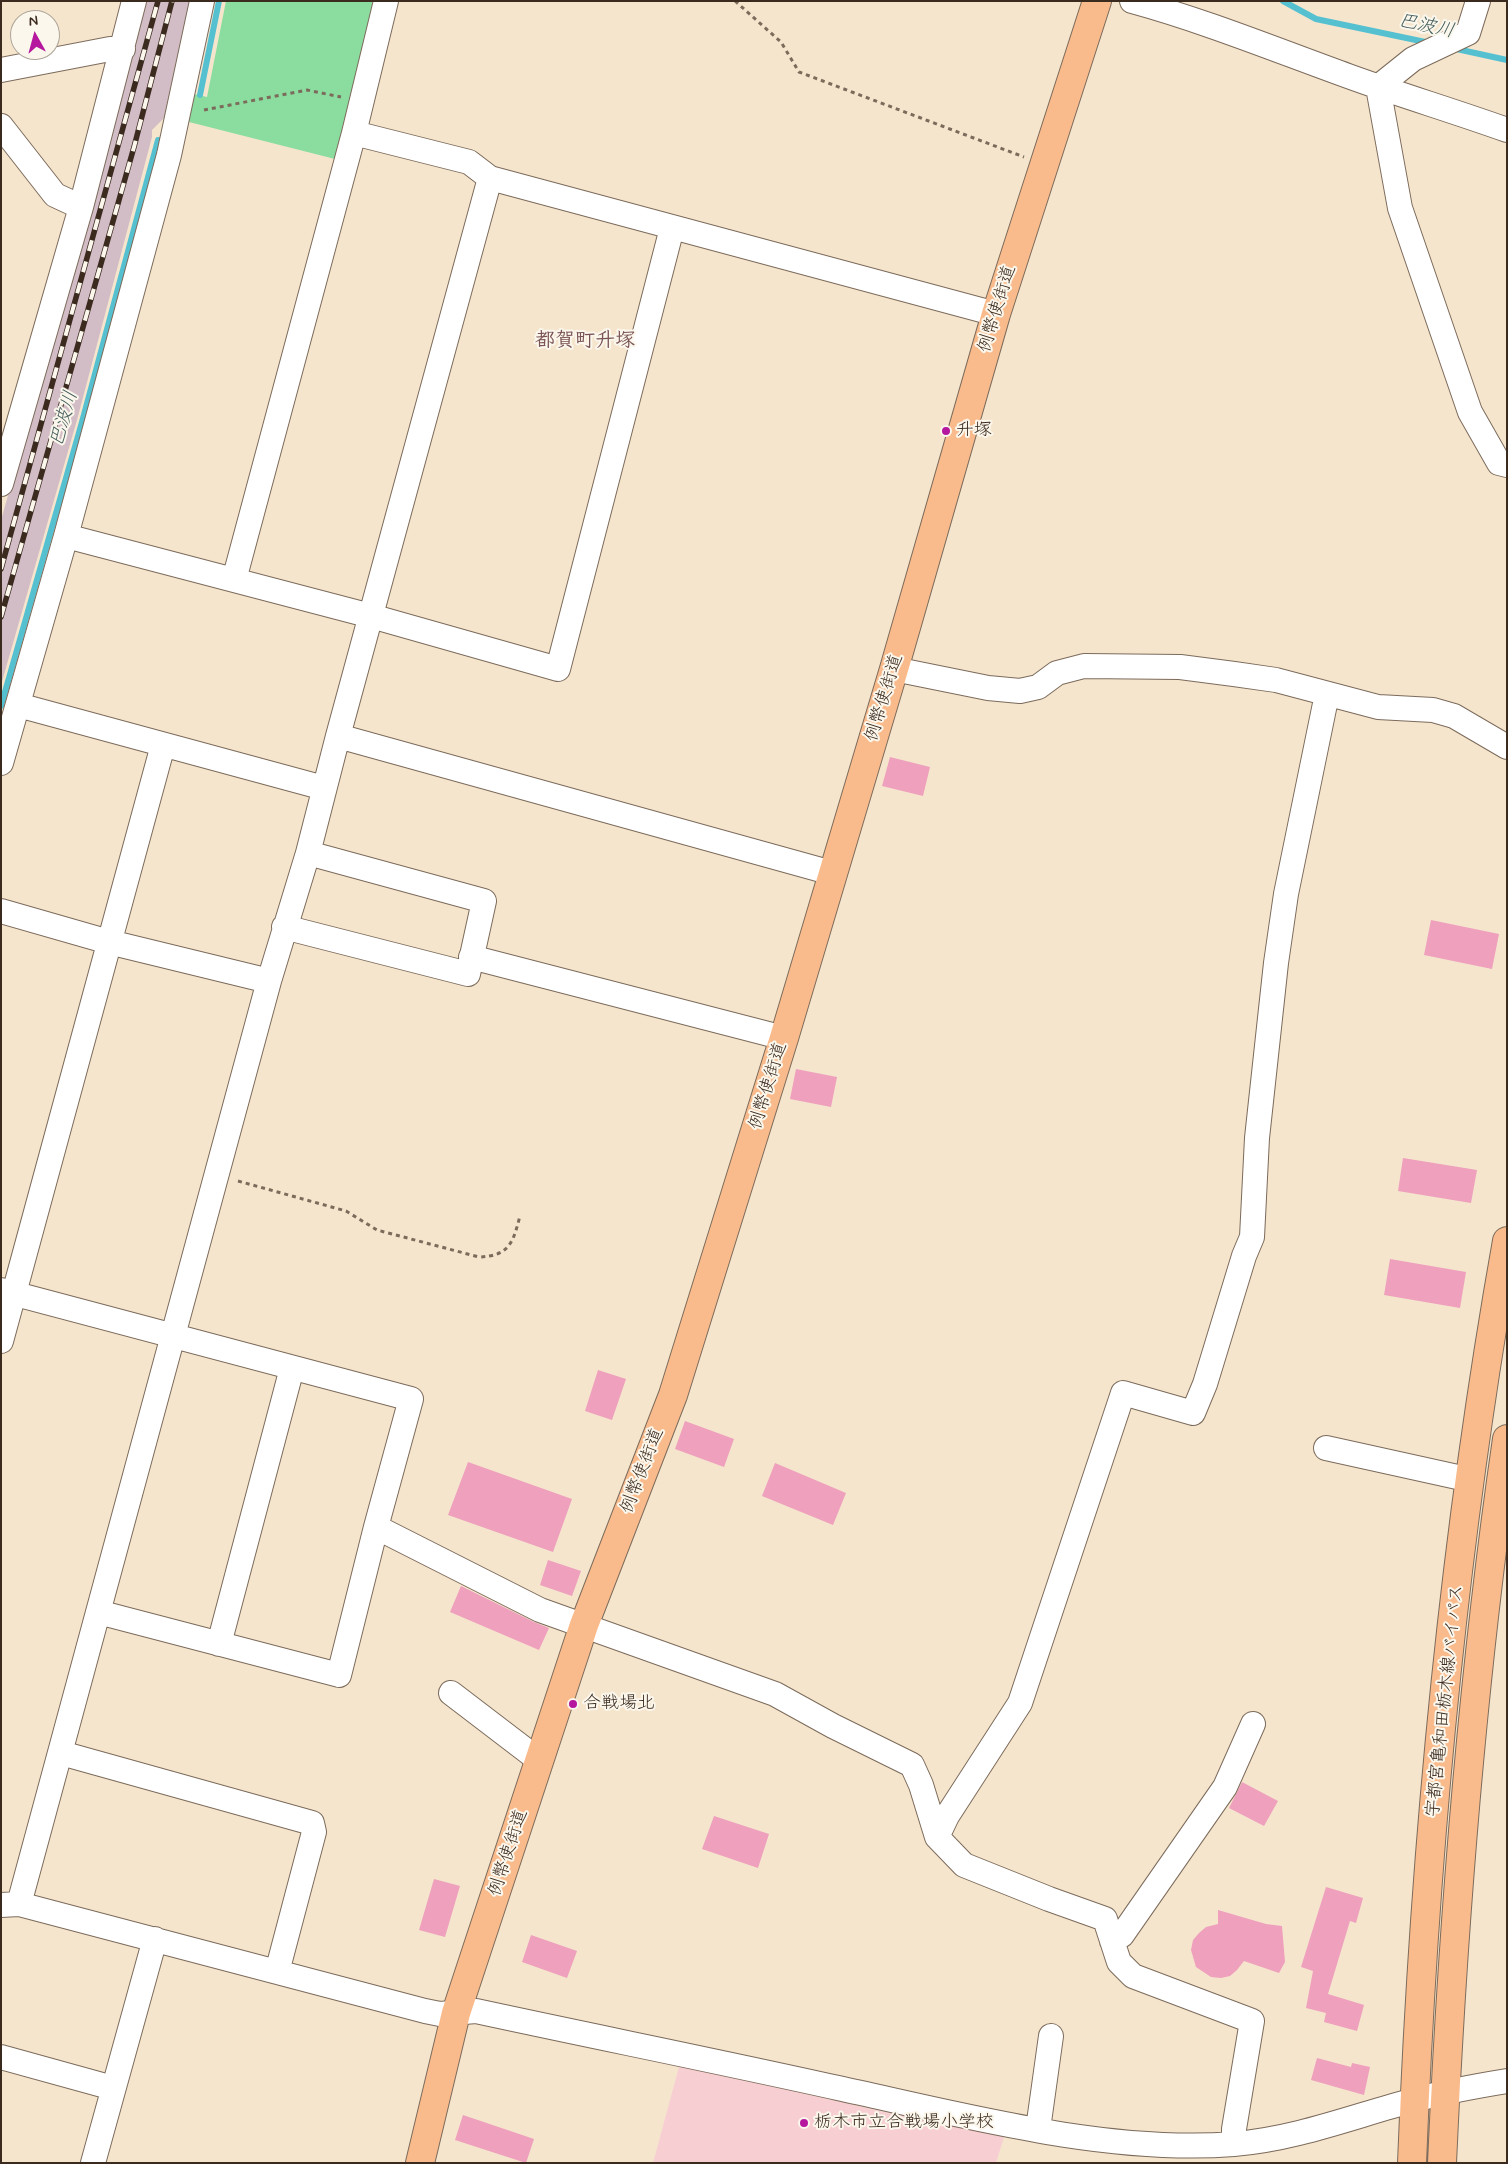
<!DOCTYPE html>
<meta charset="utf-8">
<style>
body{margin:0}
#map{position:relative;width:1508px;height:2164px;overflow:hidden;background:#f5e5cd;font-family:Mynerve,sans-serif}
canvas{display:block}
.frame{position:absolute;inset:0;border:2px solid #3b2a1e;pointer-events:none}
.north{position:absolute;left:10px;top:10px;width:50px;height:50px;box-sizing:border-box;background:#fbf7ec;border:1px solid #aea59a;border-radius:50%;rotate:353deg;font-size:14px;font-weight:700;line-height:20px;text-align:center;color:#3b2a1e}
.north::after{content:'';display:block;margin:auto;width:18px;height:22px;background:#b5179e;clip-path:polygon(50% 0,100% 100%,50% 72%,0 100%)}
</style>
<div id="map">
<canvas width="1508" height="2164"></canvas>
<div class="frame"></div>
<div class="north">N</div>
</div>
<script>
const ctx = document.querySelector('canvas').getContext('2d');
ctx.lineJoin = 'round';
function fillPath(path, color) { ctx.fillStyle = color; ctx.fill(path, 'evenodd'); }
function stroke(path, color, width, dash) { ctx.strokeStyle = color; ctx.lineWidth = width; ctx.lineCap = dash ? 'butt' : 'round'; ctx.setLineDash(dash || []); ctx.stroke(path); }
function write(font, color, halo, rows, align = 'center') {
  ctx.font = font + ' Mynerve,"Klee One",sans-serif'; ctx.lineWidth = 4; ctx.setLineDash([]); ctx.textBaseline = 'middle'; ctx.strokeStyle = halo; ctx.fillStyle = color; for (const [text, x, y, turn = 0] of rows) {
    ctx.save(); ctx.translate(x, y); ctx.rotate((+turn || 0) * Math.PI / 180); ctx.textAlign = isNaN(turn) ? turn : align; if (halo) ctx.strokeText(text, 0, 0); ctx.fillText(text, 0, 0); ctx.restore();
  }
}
fillPath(new Path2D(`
 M 680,2063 L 884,2112 L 1005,2134 L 996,2163 L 653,2163 Z`), '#f7cfd3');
fillPath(new Path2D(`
 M 144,1 L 191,1 L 167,115 L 152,130 L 152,137 L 77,420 L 1,685 L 1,520 L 65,296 Z`), '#d2bdc7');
fillPath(new Path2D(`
 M 226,1 L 373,1 L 349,108 L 335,159 L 189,122 L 194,94 L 207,97 Z`), '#8add9f');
stroke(new Path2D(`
 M 1283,1 L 1316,19 L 1430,43
 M 1452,48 L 1507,60
 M 200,95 L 219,1
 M 1,706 L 82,422 L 158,140`), '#55c0d0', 6);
fillPath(new Path2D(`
 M 890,757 L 930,767 L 923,796 L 882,786 Z
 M 1431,920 L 1499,934 L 1492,969 L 1424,955 Z
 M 796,1069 L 837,1077 L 831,1107 L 790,1099 Z
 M 1403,1158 L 1477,1170 L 1471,1203 L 1398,1191 Z
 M 1390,1259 L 1466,1272 L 1460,1308 L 1384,1295 Z
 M 598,1370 L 626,1379 L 612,1420 L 585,1411 Z
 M 685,1421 L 734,1439 L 724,1467 L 675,1449 Z
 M 468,1462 L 572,1499 L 553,1552 L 448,1515 Z
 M 775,1463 L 846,1493 L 833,1525 L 762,1496 Z
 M 548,1560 L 581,1571 L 572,1596 L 540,1585 Z
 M 461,1586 L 534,1622 L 549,1628 L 539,1650 L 450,1612 Z
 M 1242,1782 L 1278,1801 L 1264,1826 L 1229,1808 Z
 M 714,1816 L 769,1834 L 758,1868 L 702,1849 Z
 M 434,1879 L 460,1886 L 445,1937 L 419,1930 Z
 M 1326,1887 L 1363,1898 L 1356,1923 L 1350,1921 L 1328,1994 L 1364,2005 L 1357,2031 L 1324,2022 L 1326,2013 L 1306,2008 L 1313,1971 L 1301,1967 Z
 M 1218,1910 L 1266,1924 L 1282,1926 L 1285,1962 L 1279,1973 L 1244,1961 L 1237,1970 L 1230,1976 L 1221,1978 L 1211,1977 L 1196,1967 L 1191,1950 L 1193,1940 L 1199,1933 L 1206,1927 L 1218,1924 Z
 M 531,1935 L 577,1951 L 567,1978 L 522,1962 Z
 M 1317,2058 L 1351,2067 L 1352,2063 L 1370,2067 L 1364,2095 L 1311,2080 Z
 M 463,2115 L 534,2139 L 526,2163 L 455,2140 Z`), '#eea0bd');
const minor = new Path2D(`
 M 1132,1 C 1205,21 1276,50 1348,76 C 1400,95 1454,111 1507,130
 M 1,70 L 110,49 L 123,49
 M 1378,87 L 1400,208 L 1470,412 L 1499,463 L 1507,465
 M 1378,87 L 1413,59 L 1468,33 L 1478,1
 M 1,126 L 55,195 L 81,207
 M 354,133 L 469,162 L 490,178 L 996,314
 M 1,484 L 81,207 L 134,1
 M 66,536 L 371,616 L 558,669 L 672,228
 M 234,580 L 354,133 L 386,1
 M 894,669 L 988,688 L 1020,691 L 1038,687 L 1057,673 L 1084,666 L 1180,667 L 1234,674 L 1276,680 L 1378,707 L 1433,710 L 1454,716 L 1507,747
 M 18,705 L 324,788
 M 338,736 L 832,873
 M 1,763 L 66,536 L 169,155 L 202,1
 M 1,911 L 109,942 L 269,981
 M 284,927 L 468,974 L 484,901 L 308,853
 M 471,957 L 784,1038
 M 1,1290 L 411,1399 L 376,1527 L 339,1675 L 98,1612
 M 1,1341 L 163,745
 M 1326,1448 L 1471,1480
 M 376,1527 L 540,1610 L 775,1694 L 833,1726 L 912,1765 L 921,1785 L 937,1837 L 964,1865 L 1049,1899 L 1105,1919 L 1119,1962 L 1133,1976 L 1252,2021 L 1234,2129 L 1234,2144
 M 219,1644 L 292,1368
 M 451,1693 L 540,1761
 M 61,1753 L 312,1823 L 314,1832 L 277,1972
 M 937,1837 L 947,1816 L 1020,1703 L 1123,1393 L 1193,1413 L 1205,1384 L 1244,1256 L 1252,1237 L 1257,1138 L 1276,963 L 1286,894 L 1327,694
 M 19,1904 L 269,981 L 308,853 L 338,736 L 490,178
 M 1,1905 L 19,1904 L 425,2011 L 440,2014 L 476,2011 C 596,2037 717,2061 838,2088 C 962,2115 1107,2154 1234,2144 C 1296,2139 1354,2116 1414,2100 C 1444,2092 1476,2086 1507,2081
 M 1112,1941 L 1122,1935 L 1225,1787 L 1253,1724
 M 1,2057 L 113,2088
 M 1038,2129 L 1051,2036
 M 93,2163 L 155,1939`);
const major = new Path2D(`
 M 420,2163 L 456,2013 L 584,1625 L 673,1395 L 784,1038 L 894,669 L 996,314 L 1097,1
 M 1412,2163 C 1424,1855 1453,1544 1507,1241
 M 1442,2163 C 1453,1920 1472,1679 1507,1439`);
stroke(minor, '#7c6b5b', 26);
stroke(major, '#7c6b5b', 30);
stroke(new Path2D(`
 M 735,1 L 781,42 L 799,72 L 1024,157
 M 204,110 L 307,90 L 341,97
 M 238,1181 L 346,1211 L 377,1230 L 479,1257 C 510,1256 513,1242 520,1216`), '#7c6b5b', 3, [4, 4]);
stroke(minor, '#fff', 24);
stroke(major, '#fabb8c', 28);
const rail = new Path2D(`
 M 1,569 L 158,1
 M 1,617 L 134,147 L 172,1`);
stroke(rail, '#3b2a1e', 5.5);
stroke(rail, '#fbf7ec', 4, [11]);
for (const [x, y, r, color] of [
 [946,431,5,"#b5179e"],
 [573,1704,5,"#b5179e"],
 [804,2123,5,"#b5179e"]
]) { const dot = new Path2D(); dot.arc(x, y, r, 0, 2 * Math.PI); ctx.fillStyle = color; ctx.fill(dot); stroke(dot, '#fbf7ec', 2); }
write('18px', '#3b2a1e', '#fbf7ec', [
 ["例幣使街道",998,309,-73],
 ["例幣使街道",885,698,-73],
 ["例幣使街道",769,1086,-73],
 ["例幣使街道",643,1471,-69],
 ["宇都宮亀和田栃木線バイパス",1446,1701,-84],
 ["例幣使街道",509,1853,-72]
]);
write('18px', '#3b2a1e', '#fbf7ec', [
 ["升塚",956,431],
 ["合戦場北",583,1704],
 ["栃木市立合戦場小学校",814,2123]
], 'left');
write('italic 19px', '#445e5c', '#fbf7ec', [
 ["巴波川",1426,27,12],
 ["巴波川",65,419,-74]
]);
write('bold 20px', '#7a5356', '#fbf7ec', [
 ["都賀町升塚",585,342]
]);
</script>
